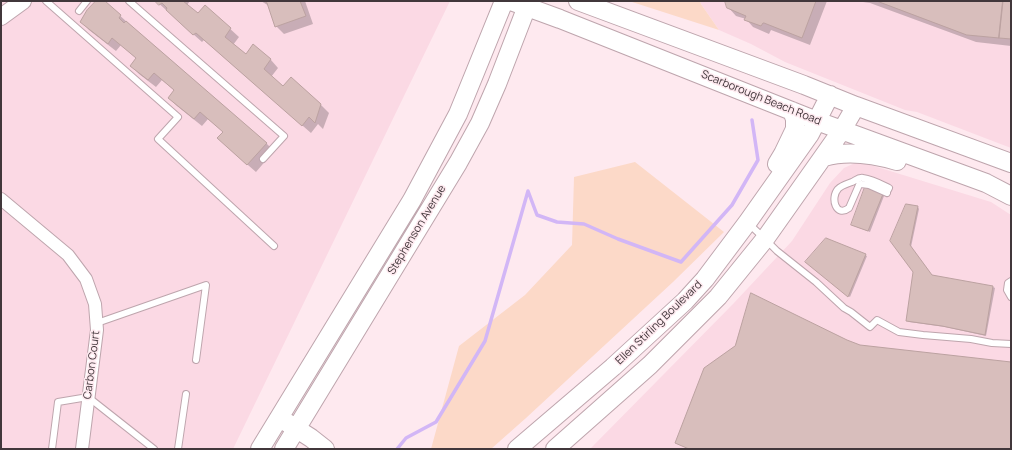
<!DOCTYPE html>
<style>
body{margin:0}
#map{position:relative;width:1012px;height:450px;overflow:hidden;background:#fee9ef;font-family:Manrope,sans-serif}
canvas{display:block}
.frame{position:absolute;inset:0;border:2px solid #41373b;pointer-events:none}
</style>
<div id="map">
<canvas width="1012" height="450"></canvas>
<div class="frame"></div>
</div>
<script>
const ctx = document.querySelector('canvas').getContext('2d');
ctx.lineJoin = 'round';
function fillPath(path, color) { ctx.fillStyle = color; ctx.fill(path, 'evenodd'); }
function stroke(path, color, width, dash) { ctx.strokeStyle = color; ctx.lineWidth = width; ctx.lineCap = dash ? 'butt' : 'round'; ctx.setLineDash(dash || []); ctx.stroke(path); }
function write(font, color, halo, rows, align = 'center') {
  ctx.font = font + ' Manrope,sans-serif'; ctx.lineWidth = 3; ctx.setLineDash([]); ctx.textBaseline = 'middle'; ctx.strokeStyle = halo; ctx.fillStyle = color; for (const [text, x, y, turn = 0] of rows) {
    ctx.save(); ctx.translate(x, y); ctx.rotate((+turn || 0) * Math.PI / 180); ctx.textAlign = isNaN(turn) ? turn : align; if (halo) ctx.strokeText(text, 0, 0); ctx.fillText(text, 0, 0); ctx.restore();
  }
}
fillPath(new Path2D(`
 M 1,1 L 450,1 L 233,449 L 1,449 Z
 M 700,1 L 1011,1 L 1011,148 L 917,112 L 905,110 L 785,62 L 751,44 L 719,30 L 701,4 Z
 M 855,163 L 864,163 L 991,202 L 1011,215 L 1011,449 L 590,449 L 733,304 L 792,241 L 830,183 L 844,168 Z`), '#fbd9e4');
fillPath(new Path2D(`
 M 629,1 L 700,1 L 701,4 L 719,30 Z
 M 635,162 L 724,232 L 673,282 L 526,418 L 491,449 L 431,449 L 459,346 L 525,295 L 572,245 L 574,177 Z`), '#fcd9c8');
fillPath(new Path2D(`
 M 98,1 L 104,1 L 128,23 L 266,143 L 274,151 L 256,172 L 226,146 L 224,132 L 208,119 L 202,126 L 177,106 L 169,98 L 175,91 L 162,80 L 156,87 L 139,74 L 132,66 L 137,59 L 121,45 L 116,51 L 89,30 L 82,22 Z
 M 156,1 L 190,1 L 187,5 L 198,14 L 205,6 L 239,37 L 233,45 L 246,55 L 253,46 L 271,60 L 278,68 L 271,77 L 283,87 L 321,105 L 329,113 L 323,129 L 318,124 L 311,133 L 204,40 L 202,42 Z
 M 261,1 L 305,1 L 313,24 L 284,34 L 276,26 L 269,6 Z
 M 726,1 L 827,1 L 810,45 L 771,30 L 769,34 L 753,27 L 746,19 L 736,16 L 728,7 Z
 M 856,1 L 1011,1 L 1011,46 L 976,42 L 870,3 Z
 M 882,194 L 884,196 L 870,232 L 854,226 L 852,225 Z
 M 918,207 L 919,209 L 911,247 L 932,276 L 993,287 L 995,288 L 986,336 L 945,327 L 909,322 L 907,321 L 914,271 L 891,241 Z
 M 865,255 L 867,256 L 850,297 L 808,264 Z`), '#0003');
stroke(new Path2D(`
 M 397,449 L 406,438 L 436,422 L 485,341 L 528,191 L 537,215 L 557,222 L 584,224 L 618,239 L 681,262 L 732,205 L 758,160 L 752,120`), '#d2b6f6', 3.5);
const building = new Path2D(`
 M 96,1 L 105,1 L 121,15 L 119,18 L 124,23 L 126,21 L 267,143 L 247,165 L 217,138 L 223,132 L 200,112 L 194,119 L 168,98 L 174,90 L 154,73 L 148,80 L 130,66 L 136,58 L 112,38 L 108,44 L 80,22 L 87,10 Z
 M 155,1 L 183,1 L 198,13 L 205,5 L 231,28 L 225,37 L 246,54 L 253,44 L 271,59 L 264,69 L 283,86 L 291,77 L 321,104 L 315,123 L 309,117 L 302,126 L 196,33 L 193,35 L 166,10 L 167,8 L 162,3 L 159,5 Z
 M 264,1 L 300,1 L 306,16 L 275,27 L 267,3 Z
 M 725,1 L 816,1 L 802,38 L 764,23 L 763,23 L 761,26 L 744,20 L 746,16 L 727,8 Z
 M 877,1 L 1003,1 L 999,38 L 967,35 Z
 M 1003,1 L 1011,1 L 1011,39 L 999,38 Z
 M 865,187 L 883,194 L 868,231 L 851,225 Z
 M 906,204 L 918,206 L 910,245 L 932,275 L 993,286 L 985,335 L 942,326 L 906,321 L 913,272 L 890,241 Z
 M 826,238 L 866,254 L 848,297 L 805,262 Z
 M 751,293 L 847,340 L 860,345 L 1011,362 L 1011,449 L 689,449 L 675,443 L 704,368 L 735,346 Z`);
fillPath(building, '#d8bebc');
stroke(building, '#bca2a1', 1);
const service = new Path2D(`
 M 46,1 L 178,117 L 158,139 L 274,246
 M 129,1 L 284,136 L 263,159
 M 79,11 L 87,1
 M 887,193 L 869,185 L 861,184 L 859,185 L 849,208 C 836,218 830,198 838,189 C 842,185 847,184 852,182 C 856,180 859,177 863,178 C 872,179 881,184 889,188 L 888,190
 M 749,224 L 765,239 L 777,251 L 816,282 L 844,308 L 851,312 L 870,327 L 877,320 L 899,332 L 923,335 L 971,339 L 992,343 L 1011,344
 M 1011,281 L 1008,283 L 1007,290 L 1011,297
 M 97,323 L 206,285 L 196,360
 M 52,449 L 58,402 L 88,397 L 154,449
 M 178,449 L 186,394`);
const minor = new Path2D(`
 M 1,199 L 68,255 L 86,279 L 95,304 L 97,330 L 82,449`);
const secondary = new Path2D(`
 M 1,17 L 23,1`);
const primary = new Path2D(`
 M 511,1 L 560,19 L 817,121 L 986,183 L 1011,196
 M 578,1 L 804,85 L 856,106 L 1011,163
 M 824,157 C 848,150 873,154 897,161
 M 777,164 L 783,154 L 795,129 L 795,119 L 792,111
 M 286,422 L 311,438 L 325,449
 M 260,449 L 412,200 L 458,114 L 476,70 L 504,1
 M 284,449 L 458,163 L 480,123 L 497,84 L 529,1
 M 517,449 L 613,367 L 685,301 L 705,279 L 747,223 L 810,134 L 830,95
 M 555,449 L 650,365 L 718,297 L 765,239 L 842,130 L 856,106`);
stroke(service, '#bea5ad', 8);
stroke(minor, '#bea5ad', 14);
stroke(secondary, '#bea5ad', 18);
stroke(primary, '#bea5ad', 20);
stroke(service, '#fff', 6);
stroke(minor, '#fff', 12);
stroke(secondary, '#fff', 16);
stroke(primary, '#fff', 18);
write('11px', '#41373b', '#fee9ef', [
 ["Scarborough Beach Road",761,98,22],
 ["Stephenson Avenue",417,230,-59],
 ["Ellen Stirling Boulevard",659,323,-44],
 ["Carbon Court",92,365,-83]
]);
</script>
